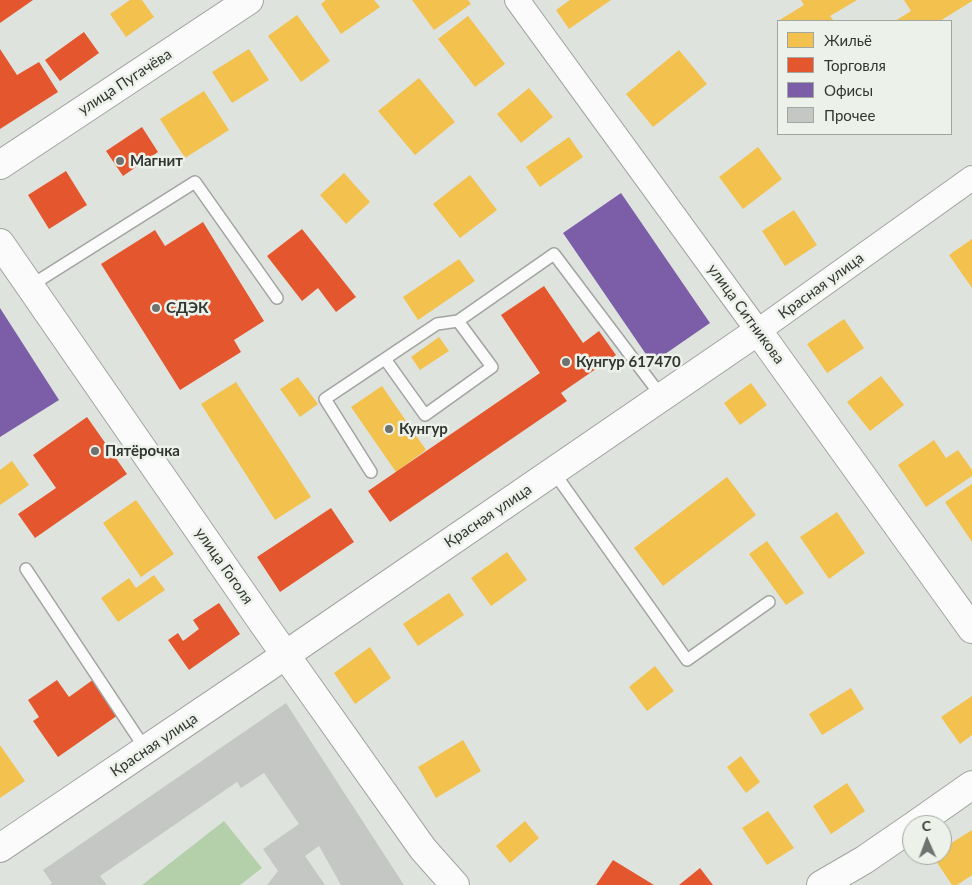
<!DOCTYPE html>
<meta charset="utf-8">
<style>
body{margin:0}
#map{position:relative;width:972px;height:885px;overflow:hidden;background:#dfe3de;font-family:Lato,sans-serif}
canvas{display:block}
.legend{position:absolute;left:777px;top:20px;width:175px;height:115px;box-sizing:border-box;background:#ecf2ea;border:1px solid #a2a6a0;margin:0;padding:6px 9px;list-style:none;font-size:15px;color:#323531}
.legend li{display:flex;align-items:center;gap:10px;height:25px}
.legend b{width:25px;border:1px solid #a2a6a0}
.north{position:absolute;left:902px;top:815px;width:50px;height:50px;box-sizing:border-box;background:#ecf2ea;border:1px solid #a2a6a0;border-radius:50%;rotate:358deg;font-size:14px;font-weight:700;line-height:20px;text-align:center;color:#323531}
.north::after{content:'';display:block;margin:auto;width:18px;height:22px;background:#6f726e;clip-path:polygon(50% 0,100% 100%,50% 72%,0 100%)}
</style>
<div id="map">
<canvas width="972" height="885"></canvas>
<ul class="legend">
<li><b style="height:14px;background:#f2c14e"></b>Жильё</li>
<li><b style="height:14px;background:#e4572e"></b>Торговля</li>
<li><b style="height:14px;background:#7b5ea7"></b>Офисы</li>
<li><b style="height:14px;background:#c4c7c4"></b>Прочее</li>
</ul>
<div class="north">С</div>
</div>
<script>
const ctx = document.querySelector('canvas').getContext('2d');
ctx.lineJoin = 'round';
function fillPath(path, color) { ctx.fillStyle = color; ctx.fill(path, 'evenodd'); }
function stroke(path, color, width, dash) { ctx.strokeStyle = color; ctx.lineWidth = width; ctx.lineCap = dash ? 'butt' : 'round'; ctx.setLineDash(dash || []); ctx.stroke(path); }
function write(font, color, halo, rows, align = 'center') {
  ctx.font = font + ' Lato,sans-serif'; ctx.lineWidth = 5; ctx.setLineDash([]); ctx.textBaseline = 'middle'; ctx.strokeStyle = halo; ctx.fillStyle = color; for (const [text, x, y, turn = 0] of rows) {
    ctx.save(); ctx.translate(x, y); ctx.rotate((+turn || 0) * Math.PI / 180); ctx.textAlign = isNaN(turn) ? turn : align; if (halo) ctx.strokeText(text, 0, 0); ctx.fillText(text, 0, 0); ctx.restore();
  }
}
fillPath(new Path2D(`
 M 224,821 L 262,868 L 240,885 L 142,885 Z`), '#b4d0ab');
fillPath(new Path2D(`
 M 130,0 L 142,0 L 154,17 L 126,37 L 110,14 Z
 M 326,0 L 374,0 L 380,7 L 341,34 L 321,4 Z
 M 412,0 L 468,0 L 471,4 L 434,30 Z
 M 570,0 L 611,0 L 569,29 L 556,10 Z
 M 801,0 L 857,0 L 830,16 L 834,21 L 778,21 L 804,5 Z
 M 904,0 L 972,0 L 972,1 L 940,21 L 895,21 L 911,11 Z
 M 297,15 L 330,61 L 301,82 L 268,36 Z
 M 468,16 L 505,64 L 475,87 L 438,39 Z
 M 249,49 L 269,80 L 232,103 L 212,72 Z
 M 679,50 L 707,84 L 653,127 L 626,94 Z
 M 419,78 L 455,122 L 415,155 L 378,111 Z
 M 529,88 L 553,117 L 521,143 L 497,114 Z
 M 204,91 L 229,130 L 185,158 L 160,119 Z
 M 569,137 L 583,157 L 540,187 L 526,167 Z
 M 758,147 L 782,179 L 743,209 L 719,177 Z
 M 344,173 L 370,202 L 346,224 L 320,195 Z
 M 470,175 L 497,210 L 460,238 L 433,204 Z
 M 794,210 L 817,245 L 785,266 L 762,231 Z
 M 972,239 L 972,288 L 949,255 Z
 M 459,259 L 475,281 L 418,320 L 403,297 Z
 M 844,319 L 864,348 L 827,373 L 807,344 Z
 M 439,337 L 449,351 L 420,370 L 411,357 Z
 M 881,376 L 904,405 L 870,431 L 847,402 Z
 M 298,377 L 318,404 L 300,417 L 280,389 Z
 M 236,382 L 311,497 L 275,520 L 201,404 Z
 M 751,383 L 767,405 L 740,425 L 724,403 Z
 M 382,386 L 426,450 L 396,472 L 351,407 Z
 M 934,440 L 946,458 L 958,450 L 972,470 L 972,476 L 926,507 L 898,465 Z
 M 12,461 L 29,485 L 0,505 L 0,470 Z
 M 727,477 L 756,515 L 663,586 L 634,548 Z
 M 972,484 L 972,542 L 945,502 Z
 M 136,500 L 174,554 L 141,577 L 103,523 Z
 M 837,512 L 865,553 L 829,579 L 800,537 Z
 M 767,541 L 804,593 L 786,605 L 749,554 Z
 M 507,552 L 527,580 L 491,606 L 471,578 Z
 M 154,575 L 165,590 L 118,622 L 101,598 L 129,578 L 136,588 Z
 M 449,593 L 464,615 L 418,646 L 403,624 Z
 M 370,647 L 391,678 L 355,704 L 334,673 Z
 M 655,666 L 674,691 L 647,711 L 629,687 Z
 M 851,688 L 864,709 L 822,735 L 809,714 Z
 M 972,696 L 972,735 L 960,744 L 941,717 Z
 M 463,740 L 481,771 L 436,798 L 418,767 Z
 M 0,745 L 25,781 L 0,798 Z
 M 741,756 L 760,782 L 746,793 L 727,767 Z
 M 847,783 L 865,811 L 831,834 L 813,806 Z
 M 768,811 L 794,848 L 767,865 L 742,828 Z
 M 525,821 L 539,838 L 510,863 L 496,846 Z
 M 972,830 L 972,875 L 957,885 L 952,885 L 932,855 L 942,855 L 942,849 Z`), '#f2c14e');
fillPath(new Path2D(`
 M 0,0 L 33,0 L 0,23 Z
 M 84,32 L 99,53 L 60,81 L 45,60 Z
 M 0,49 L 17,75 L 39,62 L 58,92 L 0,129 Z
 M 142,127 L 158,152 L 123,176 L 106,151 Z
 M 66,171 L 87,205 L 49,229 L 28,195 Z
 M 203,222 L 264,321 L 234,340 L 241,352 L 180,390 L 101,264 L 155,230 L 165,246 Z
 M 302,229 L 356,297 L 336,312 L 318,288 L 302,301 L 267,256 Z
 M 544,286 L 583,343 L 599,331 L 616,355 L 561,393 L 567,401 L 390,522 L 368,491 L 540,373 L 501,315 Z
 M 87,417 L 127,474 L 35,538 L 18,514 L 56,488 L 33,455 Z
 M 331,508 L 354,542 L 280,592 L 257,557 Z
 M 219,603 L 240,634 L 189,670 L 168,640 L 178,633 L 183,641 L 199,629 L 193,620 Z
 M 94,679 L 118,715 L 58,757 L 33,721 L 39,717 L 28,700 L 57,680 L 69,697 Z
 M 613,860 L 654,885 L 596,885 Z
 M 700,868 L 713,885 L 679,885 Z`), '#e4572e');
fillPath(new Path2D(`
 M 621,193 L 710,323 L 652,363 L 563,233 Z
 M 0,308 L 59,400 L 0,437 Z`), '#7b5ea7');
fillPath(new Path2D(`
 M 286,703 L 404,885 L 341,885 L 319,846 L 305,856 L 325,885 L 267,885 L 278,871 L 263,849 L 299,824 L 264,773 L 241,788 L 237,782 L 100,876 L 107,885 L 49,885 L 52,883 L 43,870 Z`), '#c4c7c4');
const lane = new Path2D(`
 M 30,286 L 195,182 L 277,298
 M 385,359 L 425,415 L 492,367 L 458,321
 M 553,471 L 687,660 L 769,602
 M 371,472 L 325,399 L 437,324 L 458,321 L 554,254 L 662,397
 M 26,569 L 146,750`);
const street = new Path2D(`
 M 517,0 L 758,331 L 972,178`);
const secondary = new Path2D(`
 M 0,165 L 249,0
 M 0,243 L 265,626 L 423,849 L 455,885
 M 915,825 L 972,785
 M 0,848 L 265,669 L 758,331 L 972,629
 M 821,885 L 864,860 L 912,827`);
stroke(lane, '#a1a4a0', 14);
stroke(street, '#a1a4a0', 26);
stroke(secondary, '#a1a4a0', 30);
stroke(lane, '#fafbfa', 11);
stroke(street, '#fafbfa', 24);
stroke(secondary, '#fafbfa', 28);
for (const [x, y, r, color] of [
 [120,161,5,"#6f726e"],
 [156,308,5,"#6f726e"],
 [566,362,5,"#6f726e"],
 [389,429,5,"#6f726e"],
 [95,451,5,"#6f726e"]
]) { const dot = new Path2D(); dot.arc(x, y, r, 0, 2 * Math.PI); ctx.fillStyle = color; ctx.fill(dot); stroke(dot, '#ecf2ea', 2); }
write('15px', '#323531', '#ecf2ea', [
 ["улица Пугачёва",125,82,-33],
 ["Красная улица",821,286,-36],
 ["улица Ситникова",746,314,54],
 ["Красная улица",488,516,-34],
 ["улица Гоголя",224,566,55],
 ["Красная улица",154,745,-34]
]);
write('bold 15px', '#323531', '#ecf2ea', [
 ["Магнит",130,161],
 ["СДЭК",166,308],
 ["Кунгур 617470",576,362],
 ["Кунгур",399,429],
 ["Пятёрочка",105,451]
], 'left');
</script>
